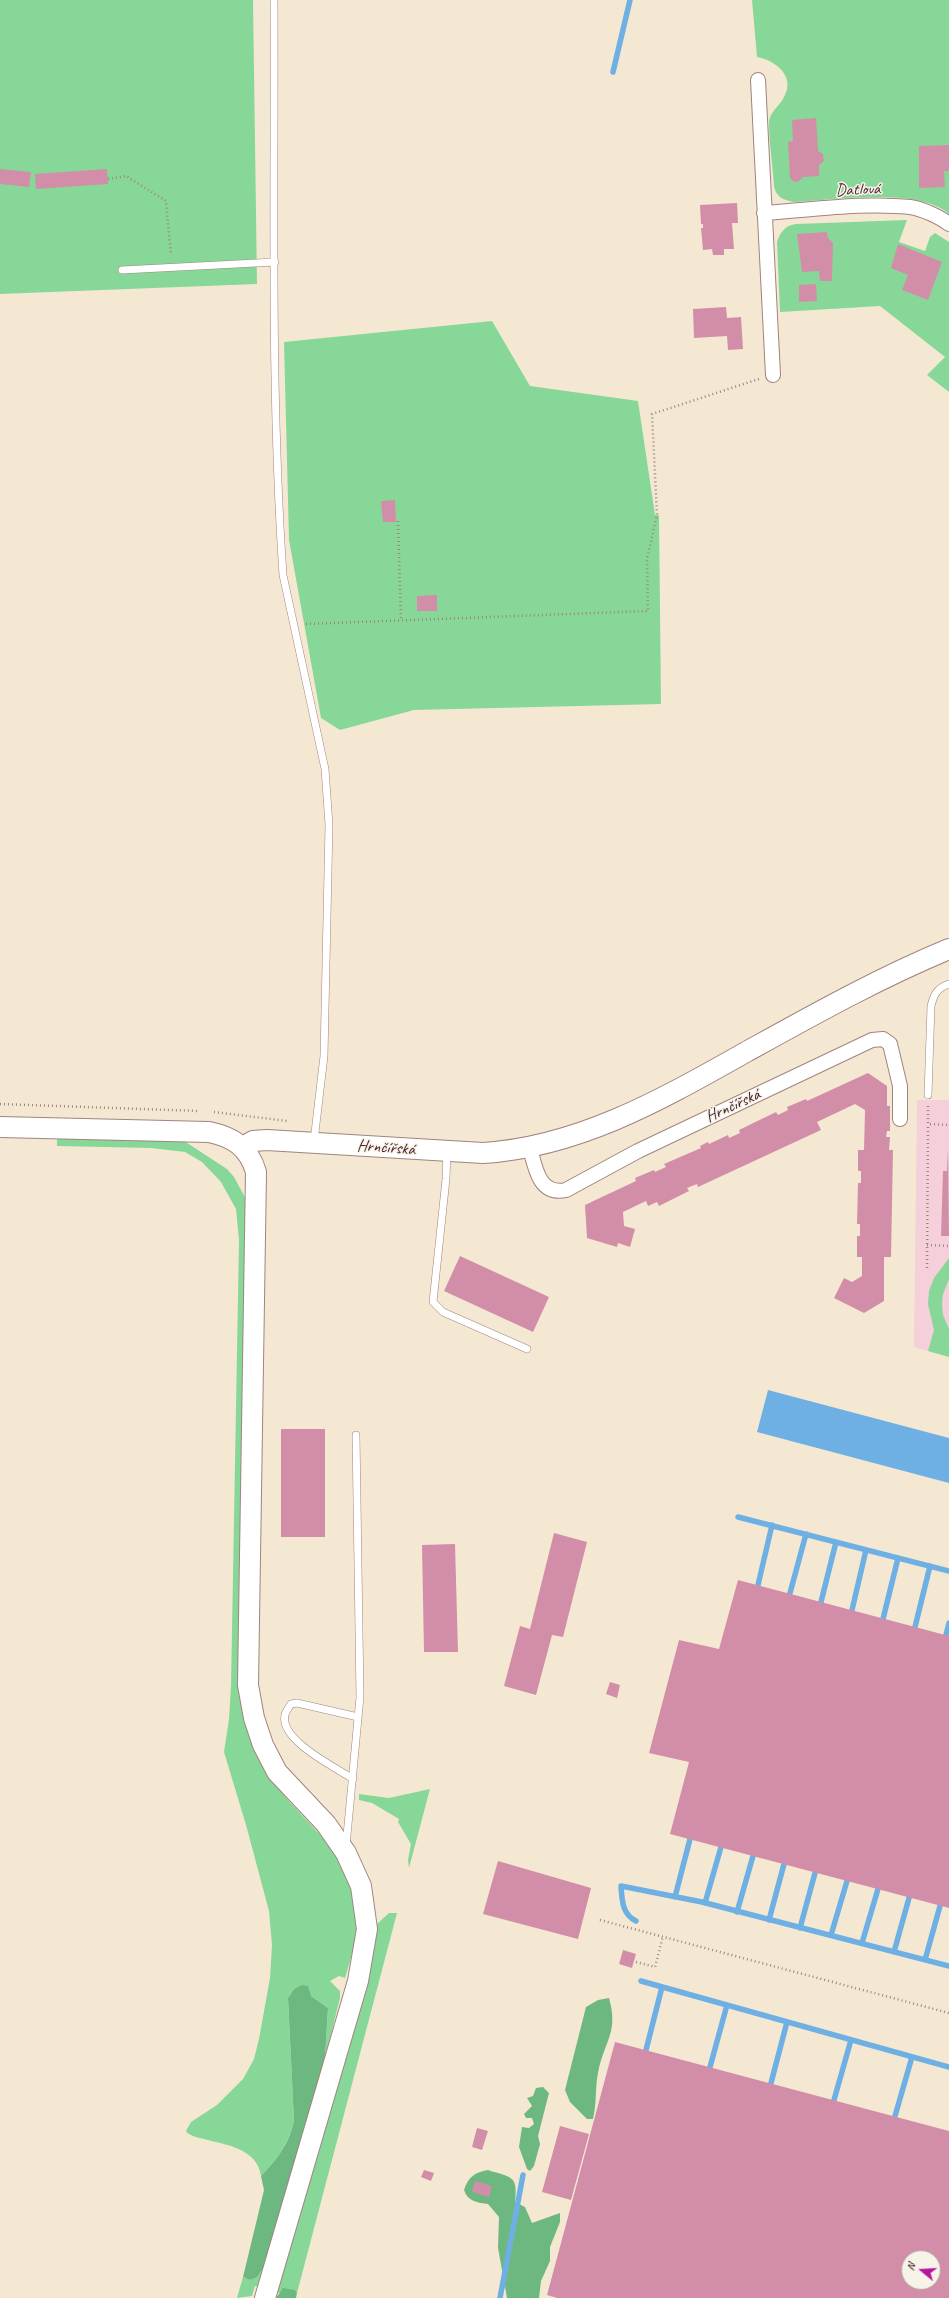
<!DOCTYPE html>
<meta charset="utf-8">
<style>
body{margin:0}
#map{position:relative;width:949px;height:2298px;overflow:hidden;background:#f5e8d3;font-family:Caveat,sans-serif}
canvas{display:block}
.north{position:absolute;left:901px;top:2250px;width:40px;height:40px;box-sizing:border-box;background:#f7f3e8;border:1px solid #b29e9c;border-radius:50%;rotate:288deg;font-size:11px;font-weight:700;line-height:16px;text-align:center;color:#4a1f2b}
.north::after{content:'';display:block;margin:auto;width:14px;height:18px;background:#b5179e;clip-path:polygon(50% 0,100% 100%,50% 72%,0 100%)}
</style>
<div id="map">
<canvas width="949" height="2298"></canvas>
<div class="north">N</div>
</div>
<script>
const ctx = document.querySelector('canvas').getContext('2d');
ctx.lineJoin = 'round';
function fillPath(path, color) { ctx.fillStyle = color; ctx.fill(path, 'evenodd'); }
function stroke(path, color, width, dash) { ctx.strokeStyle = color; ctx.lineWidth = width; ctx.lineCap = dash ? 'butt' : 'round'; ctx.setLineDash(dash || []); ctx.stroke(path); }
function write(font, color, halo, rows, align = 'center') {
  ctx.font = font + ' Caveat,sans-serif'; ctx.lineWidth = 3; ctx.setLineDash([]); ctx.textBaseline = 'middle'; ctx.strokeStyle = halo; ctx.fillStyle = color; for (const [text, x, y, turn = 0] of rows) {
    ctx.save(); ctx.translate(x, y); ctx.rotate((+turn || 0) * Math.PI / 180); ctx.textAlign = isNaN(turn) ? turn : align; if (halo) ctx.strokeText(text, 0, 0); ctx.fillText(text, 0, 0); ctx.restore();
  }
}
fillPath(new Path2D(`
 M 917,1100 L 949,1100 L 949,1357 L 914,1347 Z`), '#f5cfd9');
fillPath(new Path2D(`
 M 0,0 L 253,0 L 257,284 L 0,294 Z
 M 752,0 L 949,0 L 949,214 C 918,187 835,200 794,202 C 784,200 777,198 774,187 C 773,166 769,144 769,123 C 769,112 780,106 784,97 C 796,76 775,60 757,57 Z
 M 907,220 L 899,242 L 925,251 L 930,237 L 935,233 L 949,242 L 949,392 L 927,375 L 945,357 L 880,306 L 780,312 L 777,242 C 780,232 786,225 796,224 Z
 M 492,321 L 530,386 L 638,401 L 655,515 L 659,515 L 661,704 L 414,710 L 340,730 L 321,718 L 289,540 L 284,342 Z
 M 57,1136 L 181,1139 L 227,1169 L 234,1177 L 247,1201 L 243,1710 C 248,1734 257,1759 272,1780 C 309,1831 359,1854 356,1928 C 355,1945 350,1962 345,1978 L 339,1976 L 330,1981 L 340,1991 L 340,1998 L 325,2058 L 328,2008 L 311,1996 L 301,1985 L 294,1989 L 288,1998 L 294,2121 C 289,2143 277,2159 261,2176 C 257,2138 193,2144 186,2131 L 191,2122 L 217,2105 L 243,2079 L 254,2059 L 259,2039 L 270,1978 L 272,1945 L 269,1911 L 246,1825 L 224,1752 L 229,1719 L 231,1686 L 239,1240 L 236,1209 L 221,1182 L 202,1162 L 185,1152 L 151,1148 L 57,1146 Z
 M 949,1258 L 949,1279 L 943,1294 L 942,1304 L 943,1315 L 949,1329 L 949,1357 L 928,1351 L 934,1330 L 928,1304 L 929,1291 L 934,1278 Z
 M 430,1789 L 409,1868 L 408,1860 L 411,1844 L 398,1822 L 399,1819 L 372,1803 L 359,1800 L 359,1794 L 389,1798 Z
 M 389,1913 L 397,1913 L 297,2293 L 295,2290 L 278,2293 L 276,2298 L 274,2298 L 377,1924 Z
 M 266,2263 L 259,2287 L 255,2286 L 252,2296 L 237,2298 L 243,2277 L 250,2280 Z`), '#87d898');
fillPath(new Path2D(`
 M 301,1985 L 308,1986 L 311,1996 L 328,2008 L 325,2058 L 266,2263 L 257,2277 L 250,2280 L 243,2277 L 264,2190 L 261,2176 C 277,2159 289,2144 294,2121 L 288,1998 L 294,1989 Z
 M 609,1998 C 619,2033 604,2041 598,2073 C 595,2088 597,2102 593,2119 L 587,2119 L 570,2102 L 565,2090 L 586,2007 L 598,2000 Z
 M 543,2087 L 549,2093 L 538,2136 L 540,2144 L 534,2166 L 530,2171 L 527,2169 L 519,2147 L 522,2127 L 529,2128 L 534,2124 L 532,2118 L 526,2118 L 524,2114 L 532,2106 L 527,2098 L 533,2096 L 536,2088 Z
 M 488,2170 C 512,2178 518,2175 515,2202 L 525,2207 L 532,2223 L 560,2213 L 560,2222 L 550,2247 L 550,2261 L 541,2281 L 539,2298 L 507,2298 L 498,2248 L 499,2217 L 488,2204 C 478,2203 467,2201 464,2190 C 468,2177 475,2172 488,2170 Z
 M 283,2288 L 295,2290 L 297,2293 L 296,2298 L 276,2298 Z`), '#6db880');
fillPath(new Path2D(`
 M 768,1390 L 949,1438 L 949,1483 L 757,1432 Z`), '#6eb0e3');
stroke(new Path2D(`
 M 613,72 L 630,0
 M 738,1517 L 949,1571
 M 758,1585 L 772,1525
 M 790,1593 L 806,1534
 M 821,1602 L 836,1542
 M 852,1610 L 866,1550
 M 883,1619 L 898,1558
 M 915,1627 L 930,1566
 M 946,1635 L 949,1623
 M 675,1897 L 690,1839
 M 705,1903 L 721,1847
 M 737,1912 L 753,1856
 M 769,1920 L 784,1864
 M 636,1921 C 622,1914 622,1900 621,1886 L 702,1902 L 949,1966
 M 800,1928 L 815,1873
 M 831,1935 L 847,1881
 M 862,1943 L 878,1889
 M 894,1952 L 909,1898
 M 925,1960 L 940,1906
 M 641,1981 L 949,2067
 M 646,2050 L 662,1987
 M 710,2067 L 727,2005
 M 771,2083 L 787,2022
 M 834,2100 L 851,2040
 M 895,2116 L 912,2057
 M 500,2298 L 523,2175`), '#6eb0e3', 5.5);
fillPath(new Path2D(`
 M 816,118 L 818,151 L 823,154 L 824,161 L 819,165 L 819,176 L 803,177 L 799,181 L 794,182 L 790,178 L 788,142 L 793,141 L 792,120 Z
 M 949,145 L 949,171 L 944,171 L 945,187 L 919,188 L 919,146 Z
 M 0,169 L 31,172 L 29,187 L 0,184 Z
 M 107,169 L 108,184 L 36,189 L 35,174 Z
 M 737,203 L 738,223 L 732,223 L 734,249 L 724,249 L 724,255 L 713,255 L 712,249 L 703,250 L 701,228 L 703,228 L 703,224 L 701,224 L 700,205 Z
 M 827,232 L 828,238 L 833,243 L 832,281 L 820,281 L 819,271 L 802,272 L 797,234 Z
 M 898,244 L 942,262 L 928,300 L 902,290 L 908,275 L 891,268 Z
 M 816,284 L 817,301 L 799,302 L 799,285 Z
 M 726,307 L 727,318 L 741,317 L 743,349 L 728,350 L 727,336 L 694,338 L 693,309 Z
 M 395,500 L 396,522 L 383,522 L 381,501 Z
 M 437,595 L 437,611 L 417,611 L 417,596 Z
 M 868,1073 L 887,1086 L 887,1106 L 890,1106 L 890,1131 L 887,1131 L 886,1137 L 890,1137 L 889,1150 L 893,1150 L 891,1257 L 884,1257 L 884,1301 L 864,1313 L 834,1298 L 844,1278 L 852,1282 L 862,1276 L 862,1257 L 857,1257 L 857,1236 L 860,1236 L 860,1224 L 857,1224 L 858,1183 L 861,1183 L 861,1171 L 858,1171 L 858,1150 L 864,1150 L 865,1110 L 855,1104 L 817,1122 L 821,1130 L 698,1187 L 697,1184 L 687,1188 L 689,1191 L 659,1206 L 657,1202 L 648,1206 L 646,1201 L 623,1212 L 624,1226 L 635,1229 L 630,1247 L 618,1243 L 617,1247 L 587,1238 L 585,1205 L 636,1181 L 635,1178 L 654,1170 L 655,1172 L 666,1167 L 664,1164 L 701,1148 L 700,1146 L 708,1142 L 709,1144 L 728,1135 L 729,1138 L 740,1133 L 739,1130 L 776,1112 L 778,1115 L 788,1110 L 787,1107 L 806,1099 L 807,1101 Z
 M 948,1149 L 949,1236 L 941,1236 L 943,1171 L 947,1171 Z
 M 460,1256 L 549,1297 L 533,1332 L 444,1291 Z
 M 281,1429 L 325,1429 L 325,1537 L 281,1537 Z
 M 554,1533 L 587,1542 L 563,1637 L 552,1635 L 536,1695 L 504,1686 L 520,1626 L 530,1629 Z
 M 455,1544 L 458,1652 L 424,1652 L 422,1545 Z
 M 738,1580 L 949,1636 L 949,1908 L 670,1834 L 689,1762 L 649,1753 L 679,1640 L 719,1649 Z
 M 610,1682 L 620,1685 L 617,1698 L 606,1694 Z
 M 498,1861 L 591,1888 L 578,1939 L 483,1914 Z
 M 623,1950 L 636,1954 L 632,1968 L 619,1964 Z
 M 615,2042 L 949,2131 L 949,2298 L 557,2298 L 547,2295 ZM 909,2258 L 933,2258 L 933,2282 L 909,2282 Z
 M 560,2126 L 589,2134 L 571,2200 L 542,2192 Z
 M 477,2128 L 488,2131 L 482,2150 L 472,2147 Z
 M 424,2170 L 434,2173 L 431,2181 L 421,2177 Z
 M 475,2181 L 492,2186 L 489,2197 L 472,2192 Z`), '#d28ea8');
const lane = new Path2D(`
 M 274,0 C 275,191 270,384 283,575 L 325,769 L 329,825 L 324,1056 L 314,1141
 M 122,270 L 275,262
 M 928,1095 L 931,1006 C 934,994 937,988 949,984
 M 447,1152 L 446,1179 L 433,1302 L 443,1312 L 527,1349
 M 353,1779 C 335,1767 279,1740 285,1715 C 286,1711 289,1707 291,1704 L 297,1703 L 358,1717
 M 346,1846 L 360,1697 L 356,1435`);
const street = new Path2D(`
 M 758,80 L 773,375
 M 764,213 C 812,210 863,202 910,207 C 923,209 940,217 949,224
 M 530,1148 C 535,1167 539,1196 566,1190 L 638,1151 L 872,1040 L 883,1039 L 890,1044 L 900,1086 L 900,1119`);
const secondary = new Path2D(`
 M 0,1127 L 209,1132 C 234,1137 249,1148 256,1172 L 248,1685 L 254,1718 L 263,1745 L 277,1772 L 326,1824 L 346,1853 L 361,1886 L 367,1929 L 358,1981 L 265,2298
 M 243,1147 L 253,1141 L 267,1140 L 483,1153 C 580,1147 664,1098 746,1052 C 813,1015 879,978 949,949`);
stroke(lane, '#a0847f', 8);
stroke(street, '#a0847f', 16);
stroke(secondary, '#a0847f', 22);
stroke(new Path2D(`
 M 108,179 L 126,176 L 166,201 L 171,255
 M 398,521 L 401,621
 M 306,624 L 648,611 L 647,559 L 657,515 L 652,414 L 759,379
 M 0,1104 L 199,1111
 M 928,1106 L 928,1124 L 949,1125
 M 214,1112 L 287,1121
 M 927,1245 L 949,1246
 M 927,1268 L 928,1124
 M 600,1920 L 949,2013
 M 636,1962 L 655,1967 L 663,1936`), '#a0847f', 2.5, [1, 3]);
stroke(lane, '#fff', 7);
stroke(street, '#fff', 14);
stroke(secondary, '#fff', 20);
write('17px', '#4a1f2b', '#f7f3e8', [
 ["Datlová",858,190,-2],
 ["Hrnčířská",733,1106,-25],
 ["Hrnčířská",386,1148,4]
]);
</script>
